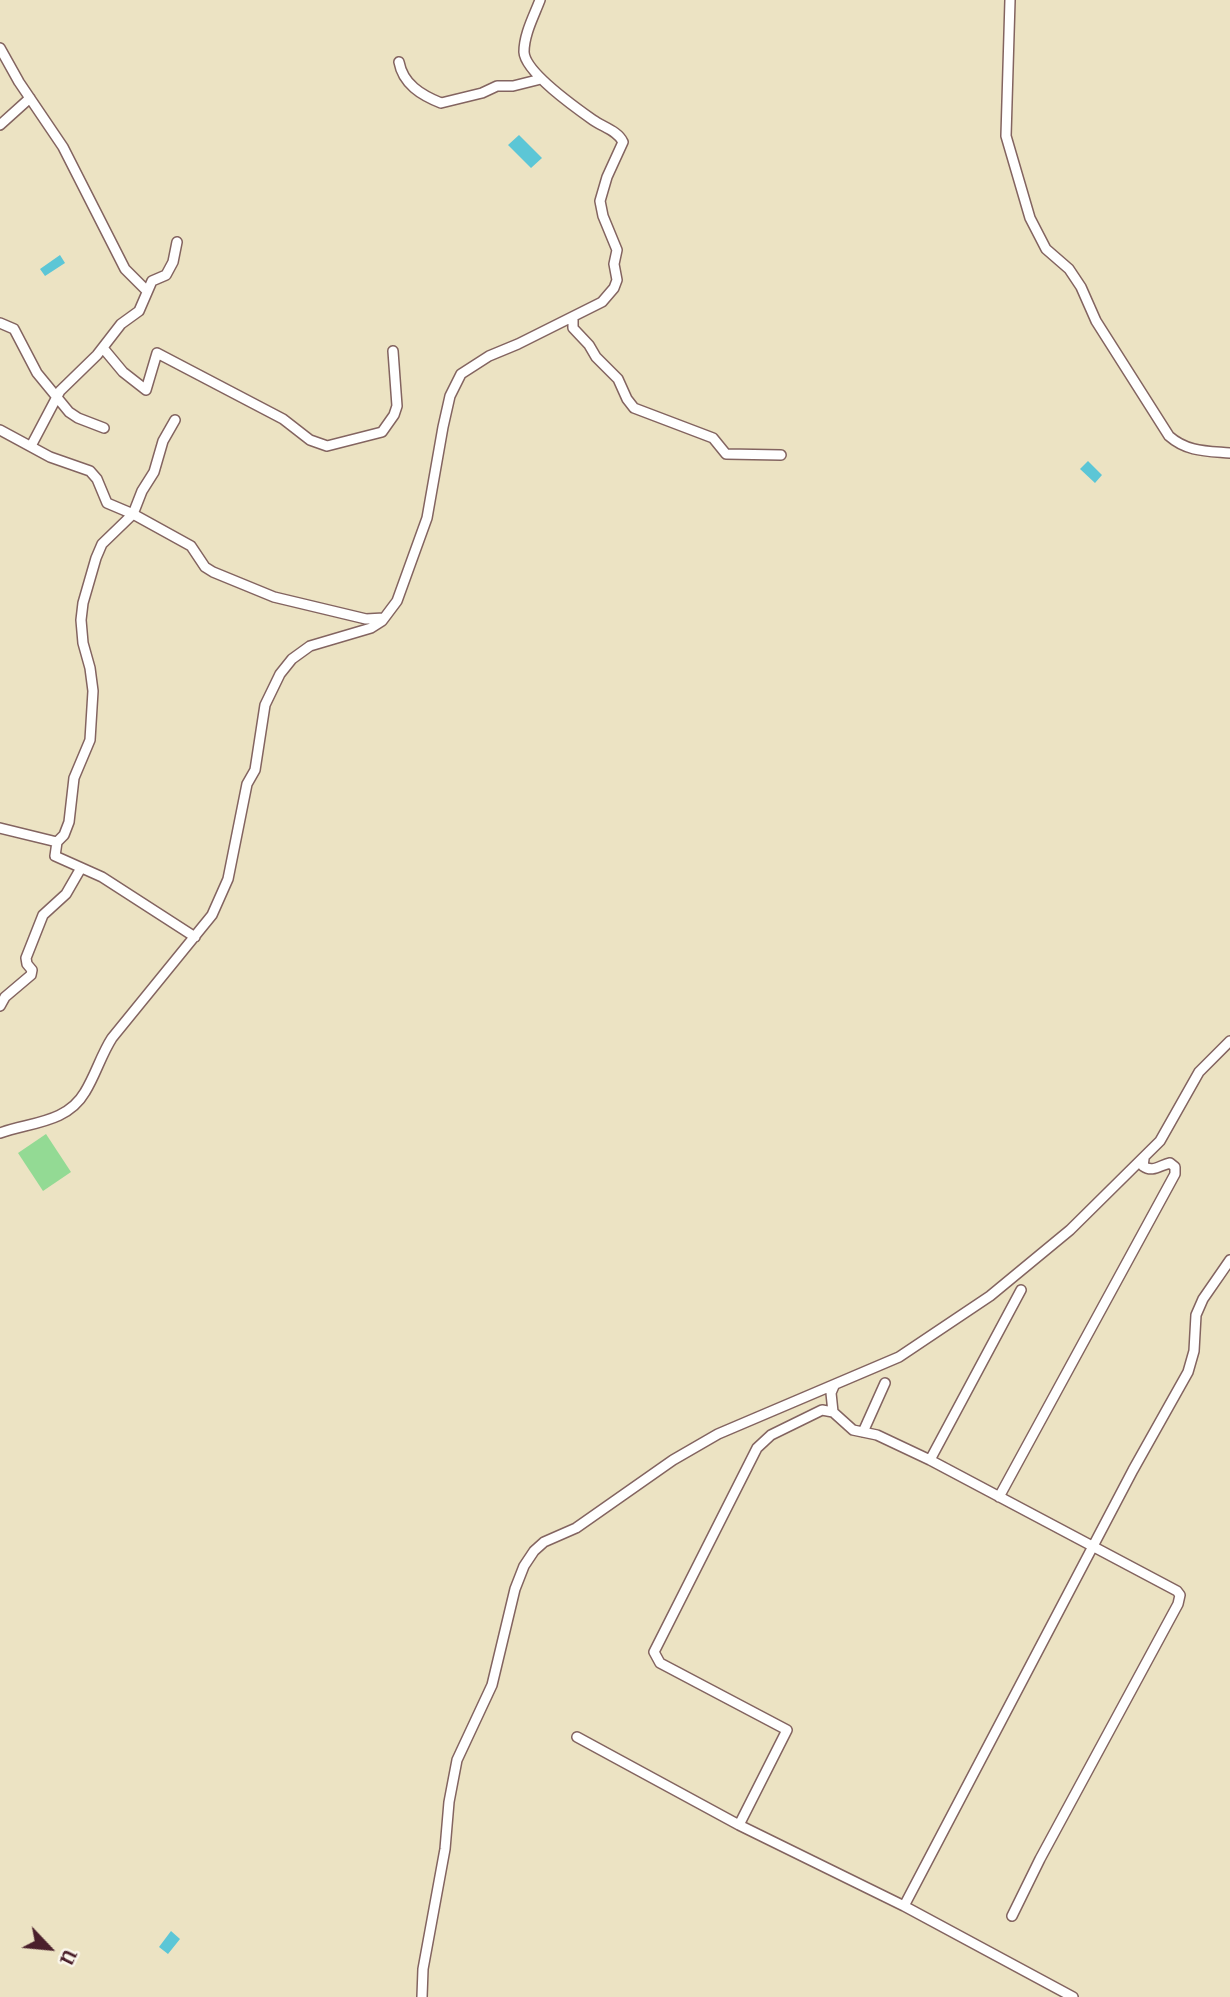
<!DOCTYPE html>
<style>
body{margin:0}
#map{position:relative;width:1230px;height:1997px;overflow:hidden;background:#ece3c3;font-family:"IM FELL French Canon",serif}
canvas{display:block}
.north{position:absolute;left:14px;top:1913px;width:70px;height:70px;-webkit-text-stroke:5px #fbf7ec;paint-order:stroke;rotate:116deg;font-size:19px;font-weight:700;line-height:28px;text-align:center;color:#4a1f2b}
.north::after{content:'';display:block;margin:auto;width:24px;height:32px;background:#4a1f2b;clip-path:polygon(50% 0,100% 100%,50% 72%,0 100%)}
</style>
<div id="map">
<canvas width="1230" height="1997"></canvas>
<div class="north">U</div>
</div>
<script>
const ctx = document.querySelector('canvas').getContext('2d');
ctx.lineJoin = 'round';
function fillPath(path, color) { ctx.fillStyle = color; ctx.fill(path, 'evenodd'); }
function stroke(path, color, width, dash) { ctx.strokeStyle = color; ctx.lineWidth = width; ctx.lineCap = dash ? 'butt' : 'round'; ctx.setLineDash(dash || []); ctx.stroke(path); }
fillPath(new Path2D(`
 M 46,1134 L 71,1172 L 43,1191 L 18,1153 Z`), '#93da94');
fillPath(new Path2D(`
 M 519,135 L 542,158 L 531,168 L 508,145 Z
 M 60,255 L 65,263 L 45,276 L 40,269 Z
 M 1088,461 L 1102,475 L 1095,483 L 1080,469 Z
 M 171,1931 L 180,1939 L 168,1954 L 159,1947 Z`), '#5cc6d6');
const minor = new Path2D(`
 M 1010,0 L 1006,136 L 1030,218 L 1046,249 L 1069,269 L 1081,287 L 1096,321 L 1169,436 C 1187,452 1207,451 1230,453
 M 0,48 L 19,82 L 63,147 L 125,269 L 146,290
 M 399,62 C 403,84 421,95 441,103 L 482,93 L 497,86 L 513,86 L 541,79
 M 0,125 L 30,98
 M 573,317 L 573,328 L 589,345 L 596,357 L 618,379 L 627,399 L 634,408 L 713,438 L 726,454 L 781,455
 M 0,323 L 14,329 L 37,373 L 69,412 L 78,418 L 104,428
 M 103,348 L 123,372 L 146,390 L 157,353 L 283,419 L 310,440 L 327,446 L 382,432 L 394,415 L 397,406 L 393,351
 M 0,430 L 50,457 L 90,471 L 97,479 L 107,503 L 133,514 L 191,546 L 205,567 L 213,572 L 274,597 L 366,619 L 384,618
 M 31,446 L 60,391 L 97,355 L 121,324 L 139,311 L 152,281 L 166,275 L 173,262 L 177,242
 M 0,828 L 57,842 L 55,856 L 102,877 L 195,937
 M 57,842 L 64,835 L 69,822 L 74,778 L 90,740 L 93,691 L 90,668 L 83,643 L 81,620 L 83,603 L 96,558 L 102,544 L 133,514 L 142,491 L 154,472 L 163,441 L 175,420
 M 0,1006 L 5,997 L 31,975 L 32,970 L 27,964 L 26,958 L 43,915 L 66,894 L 81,868
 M 0,1133 C 31,1122 67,1123 85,1092 C 96,1074 101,1055 112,1038 L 212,915 L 228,879 L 247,784 L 255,770 L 265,705 L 280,674 L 292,659 L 310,646 L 371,628 L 382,621 L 397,601 L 427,518 L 443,427 L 450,396 L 461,374 L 489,356 L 518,344 L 602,302 L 614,288 L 617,280 L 614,264 L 617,250 L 603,216 L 600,201 L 607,177 L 623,142 C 618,131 603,127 593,120 C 576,108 525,72 524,52 C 524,34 534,16 540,0
 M 833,1412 L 831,1393 L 834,1386
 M 863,1432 L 885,1383
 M 930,1460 L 1021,1290
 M 999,1497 L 1175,1174 L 1175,1167 L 1170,1163 C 1160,1165 1153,1173 1143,1166 L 1144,1159
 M 577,1737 L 739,1825 L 904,1906 L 1073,1997
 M 739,1825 L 787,1730 L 660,1663 L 654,1652 L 757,1448 L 771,1435 L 822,1410 L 833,1412 L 853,1430 L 877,1435 L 930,1460 L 1177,1591 L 1180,1595 L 1178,1604 L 1040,1859 L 1012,1916
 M 904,1906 L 1133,1470 L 1188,1372 L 1194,1351 L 1196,1315 L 1203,1299 L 1230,1260
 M 422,1997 L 423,1969 L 445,1849 L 449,1802 L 457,1760 L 492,1685 L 515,1589 L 524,1566 L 534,1551 L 544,1542 L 576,1528 L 673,1460 L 718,1434 L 899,1357 L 990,1296 L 1070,1230 L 1160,1141 L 1199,1072 L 1230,1041`);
stroke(minor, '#836460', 12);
stroke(minor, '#fff', 9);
</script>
